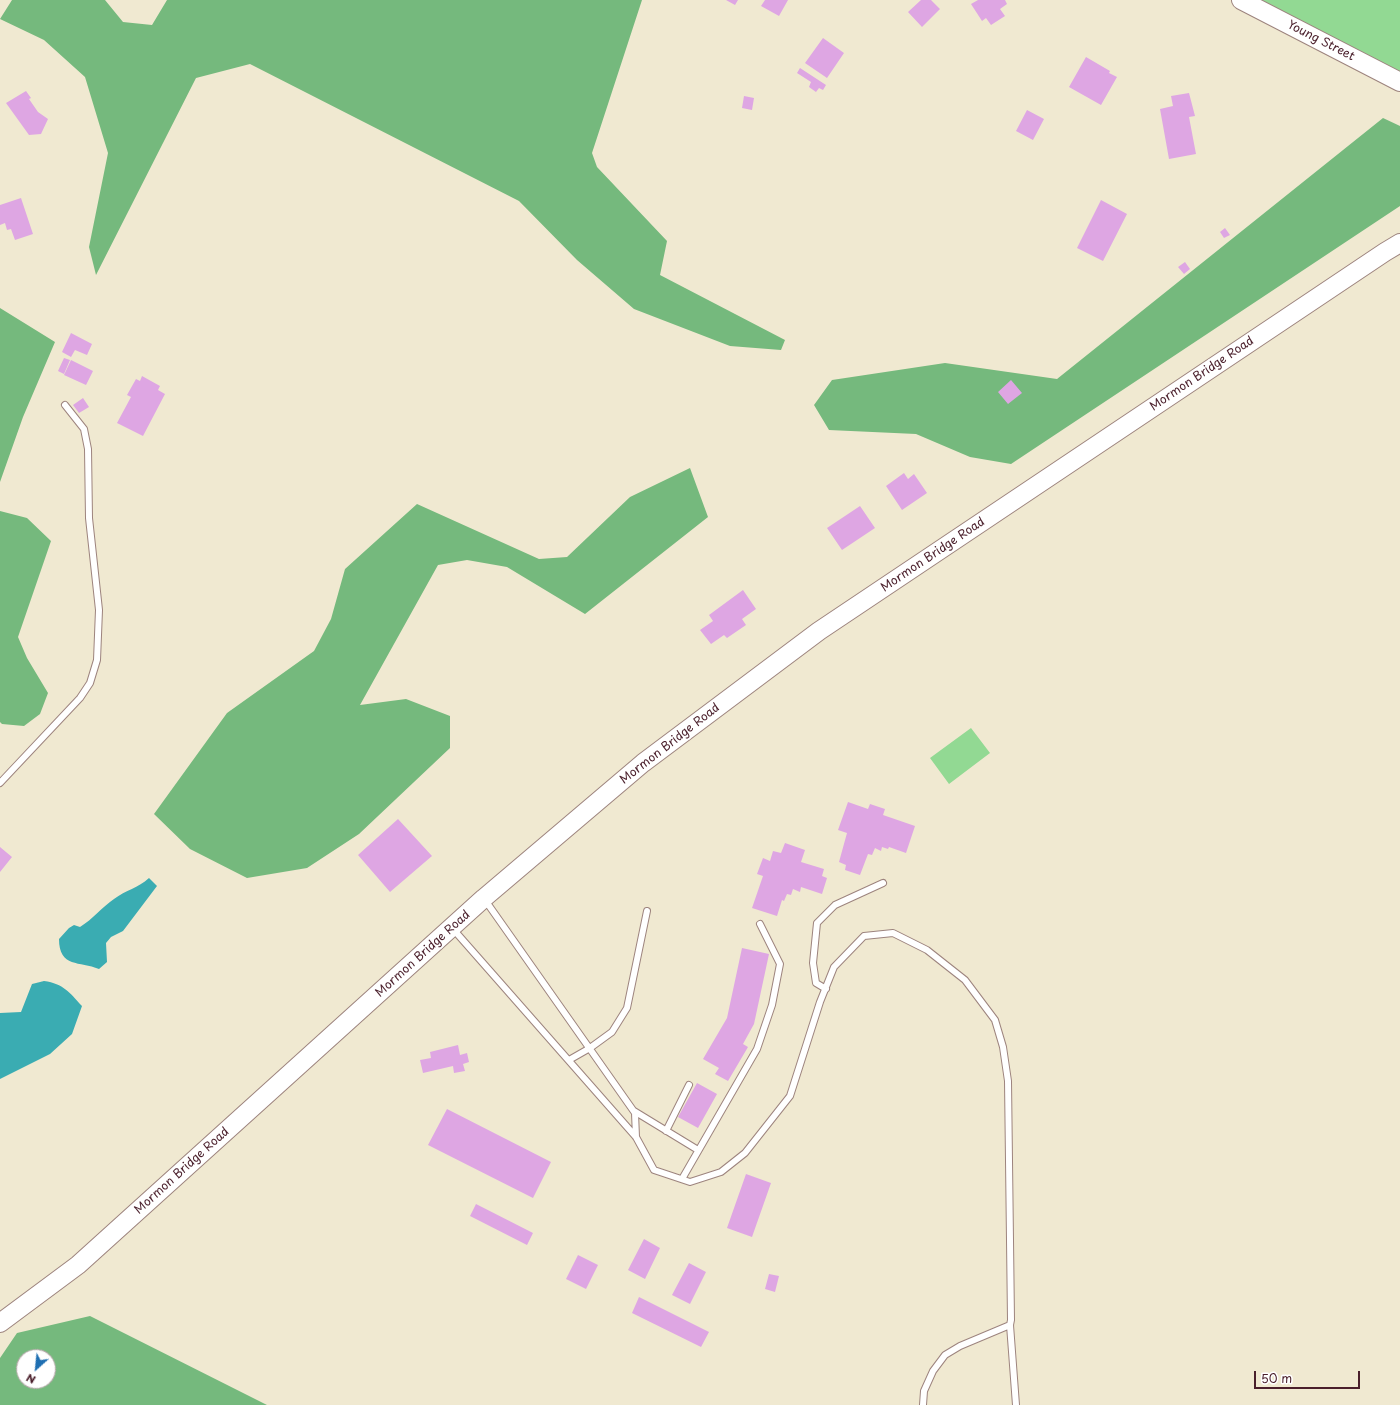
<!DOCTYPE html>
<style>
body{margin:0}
#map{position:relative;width:1400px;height:1405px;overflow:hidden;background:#f0e9d1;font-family:"Playpen Sans",sans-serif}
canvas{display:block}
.north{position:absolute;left:16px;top:1349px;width:40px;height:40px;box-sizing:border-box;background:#fff;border:1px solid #b7a5aa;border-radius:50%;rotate:207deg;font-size:11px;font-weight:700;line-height:16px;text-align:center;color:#4a1f2b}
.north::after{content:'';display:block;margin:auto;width:14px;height:18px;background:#1f6fb2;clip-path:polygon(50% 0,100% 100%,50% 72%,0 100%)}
.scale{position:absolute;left:1254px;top:1371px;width:106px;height:18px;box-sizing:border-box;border:2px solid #4a1f2b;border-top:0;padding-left:5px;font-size:12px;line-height:14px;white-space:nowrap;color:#4a1f2b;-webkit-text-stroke:3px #fff;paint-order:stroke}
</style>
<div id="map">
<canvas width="1400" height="1405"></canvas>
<div class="north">N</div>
<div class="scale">50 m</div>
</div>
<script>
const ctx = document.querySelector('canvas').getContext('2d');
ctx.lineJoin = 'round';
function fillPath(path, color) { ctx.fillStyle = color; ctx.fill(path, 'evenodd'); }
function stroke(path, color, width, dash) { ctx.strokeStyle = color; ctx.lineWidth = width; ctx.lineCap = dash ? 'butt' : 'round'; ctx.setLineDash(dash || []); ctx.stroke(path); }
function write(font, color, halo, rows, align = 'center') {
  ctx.font = font + ' "Playpen Sans",sans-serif'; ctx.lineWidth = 3.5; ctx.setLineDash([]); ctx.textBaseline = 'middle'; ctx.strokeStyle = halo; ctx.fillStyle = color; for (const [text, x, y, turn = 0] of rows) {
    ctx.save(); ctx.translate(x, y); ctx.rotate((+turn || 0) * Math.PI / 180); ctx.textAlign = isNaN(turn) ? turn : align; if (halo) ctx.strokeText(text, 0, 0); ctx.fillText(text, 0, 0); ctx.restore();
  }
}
fillPath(new Path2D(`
 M 1255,0 L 1400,0 L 1400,75 Z
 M 971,728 L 990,753 L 949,784 L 930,758 Z`), '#92d993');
fillPath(new Path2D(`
 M 12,0 L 105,0 L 123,22 L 152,25 L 167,0 L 642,0 L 592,153 L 597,167 L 667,241 L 660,275 L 785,340 L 781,350 L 730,346 L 634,309 L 577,260 L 519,201 L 250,64 L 196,78 L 96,275 L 89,247 L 108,153 L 85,77 L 44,40 L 0,19 Z
 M 1383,118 L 1400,126 L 1400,206 L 1011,464 L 970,457 L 916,434 L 829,430 L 814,405 L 832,380 L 945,363 L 1057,379 Z
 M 0,308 L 55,342 L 23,417 L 0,482 Z
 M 690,468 L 708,517 L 585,614 L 507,567 L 467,560 L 438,565 L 360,705 L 406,699 L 450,716 L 450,748 L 359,834 L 307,868 L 247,878 L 190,849 L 154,814 L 227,713 L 314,651 L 331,619 L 345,569 L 417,504 L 539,559 L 567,557 L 630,497 Z
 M 0,511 L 27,518 L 51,541 L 18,637 L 27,658 L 48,693 L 40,714 L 24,726 L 2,724 L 0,722 Z
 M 90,1316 L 267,1405 L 0,1405 L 0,1358 L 17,1333 ZM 24,1357 L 48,1357 L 48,1381 L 24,1381 Z`), '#75b97d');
fillPath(new Path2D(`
 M 149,878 L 157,886 L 123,931 L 111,937 L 106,943 L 107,962 L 99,969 C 80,961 59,968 59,939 L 69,928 L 74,925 L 80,927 C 93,919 102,907 114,899 C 126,890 138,888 149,878 Z
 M 44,981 C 64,984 69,992 82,1006 L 72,1034 L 50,1054 L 0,1079 L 0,1013 L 21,1012 L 32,984 Z`), '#3aacb2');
fillPath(new Path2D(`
 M 726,0 L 738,0 L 735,5 Z
 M 765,0 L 788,0 L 779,16 L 761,6 Z
 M 921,0 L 931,0 L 940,9 L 922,27 L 908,12 Z
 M 978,0 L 1005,0 L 1007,4 L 1000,9 L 1005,16 L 991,25 L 986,18 L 982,21 L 971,4 Z
 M 823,38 L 844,53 L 827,78 L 805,63 Z
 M 1086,57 L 1110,71 L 1109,73 L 1117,77 L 1101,105 L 1069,87 Z
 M 800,68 L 826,85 L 823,90 L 819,88 L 816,92 L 809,87 L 811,82 L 797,73 Z
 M 26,91 L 31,98 L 29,99 L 38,112 L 48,119 L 41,134 L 29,135 L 6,103 Z
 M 1189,93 L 1195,116 L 1189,117 L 1196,154 L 1169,159 L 1160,109 L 1173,106 L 1171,96 Z
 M 744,96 L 754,98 L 752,110 L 742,108 Z
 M 1027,110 L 1044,119 L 1033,140 L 1016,131 Z
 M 21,198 L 33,234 L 15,240 L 11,229 L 7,230 L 5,223 L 0,225 L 0,205 Z
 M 1101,200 L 1127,214 L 1103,261 L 1077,248 Z
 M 1225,228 L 1230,235 L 1224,238 L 1220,232 Z
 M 1185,262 L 1190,269 L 1184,274 L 1178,267 Z
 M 71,333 L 92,344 L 87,355 L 75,350 L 71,357 L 62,352 Z
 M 64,358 L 70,360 L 64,374 L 58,371 Z
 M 71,360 L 93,371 L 86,385 L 64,375 Z
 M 142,376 L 160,386 L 158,390 L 165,394 L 143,436 L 117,423 L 131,397 L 127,395 L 136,379 L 140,381 Z
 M 1011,380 L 1022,393 L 1008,404 L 998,392 Z
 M 83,398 L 89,407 L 79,413 L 73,405 Z
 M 904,473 L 908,479 L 914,474 L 927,493 L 902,510 L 886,486 Z
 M 860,506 L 875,528 L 842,550 L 827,528 Z
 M 743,590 L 756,609 L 742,619 L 746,625 L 727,638 L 724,635 L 711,644 L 700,630 L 713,621 L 709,615 Z
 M 848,802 L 868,809 L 870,804 L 885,809 L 883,815 L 915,826 L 906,853 L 889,847 L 888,849 L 882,847 L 881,851 L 875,848 L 872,855 L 868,854 L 860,875 L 845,870 L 846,865 L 839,862 L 847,833 L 838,830 Z
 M 398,819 L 432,856 L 390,892 L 358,855 Z
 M 785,843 L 805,850 L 801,862 L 824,869 L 822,876 L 827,878 L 822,894 L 801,887 L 800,892 L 793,889 L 791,895 L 787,894 L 784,901 L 782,900 L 777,916 L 752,908 L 763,876 L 757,874 L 763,858 L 770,861 L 773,851 L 781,853 Z
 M 0,847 L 12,857 L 0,872 Z
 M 742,948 L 769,954 L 754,1024 L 743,1044 L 748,1047 L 728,1081 L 715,1074 L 719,1068 L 703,1059 L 727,1018 Z
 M 458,1045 L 460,1055 L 467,1053 L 469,1062 L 463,1064 L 465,1071 L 454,1073 L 453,1066 L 423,1073 L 420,1060 L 431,1058 L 430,1052 Z
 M 697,1083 L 717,1094 L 698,1128 L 678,1117 Z
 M 447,1109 L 551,1162 L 533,1198 L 428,1145 Z
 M 746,1174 L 771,1183 L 752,1237 L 727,1228 Z
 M 476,1204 L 533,1233 L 527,1245 L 470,1216 Z
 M 644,1239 L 660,1248 L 645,1279 L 628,1270 Z
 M 578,1255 L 598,1265 L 586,1289 L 566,1279 Z
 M 689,1263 L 706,1272 L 690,1304 L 672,1295 Z
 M 769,1274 L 779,1276 L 775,1292 L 765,1289 Z
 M 639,1297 L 709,1332 L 701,1347 L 632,1313 Z`), '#dea6e3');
const lane = new Path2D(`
 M 0,783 L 80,698 L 90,683 L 97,660 L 99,610 L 89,518 L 88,449 L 84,429 L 65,405
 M 485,900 L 635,1113 L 636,1137
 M 453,929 L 636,1137 L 654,1170 L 690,1182 L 721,1172 L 745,1153 L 790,1096 L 820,1002 L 834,967 L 864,936 L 893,933 L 927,950 L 965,980 L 995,1020 L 1003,1047 L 1008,1081 L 1011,1320 L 1010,1325 L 1016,1405
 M 826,989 L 816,983 L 813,963 L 817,923 L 835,905 L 883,883
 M 569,1060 L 590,1048 L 612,1032 L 627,1008 L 647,911
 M 634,1111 L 698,1150
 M 666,1131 L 689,1085
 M 682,1179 L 757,1049 L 772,1005 L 780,964 L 760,924
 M 923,1405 L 924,1391 L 933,1371 L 945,1355 L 960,1346 L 1010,1325`);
const secondary = new Path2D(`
 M 1241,0 L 1400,82
 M 0,1323 L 78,1265 L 484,898 L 643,763 L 819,631 L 1385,252 L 1400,243`);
stroke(lane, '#9d847e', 8);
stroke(secondary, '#9d847e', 20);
stroke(lane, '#fff', 6);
stroke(secondary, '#fff', 18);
write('12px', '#4a1f2b', '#fff', [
 ["Young Street",1321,41,27],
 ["Mormon Bridge Road",1202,374,-34],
 ["Mormon Bridge Road",933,555,-34],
 ["Mormon Bridge Road",670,744,-38],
 ["Mormon Bridge Road",423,954,-42],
 ["Mormon Bridge Road",182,1171,-42]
]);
</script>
